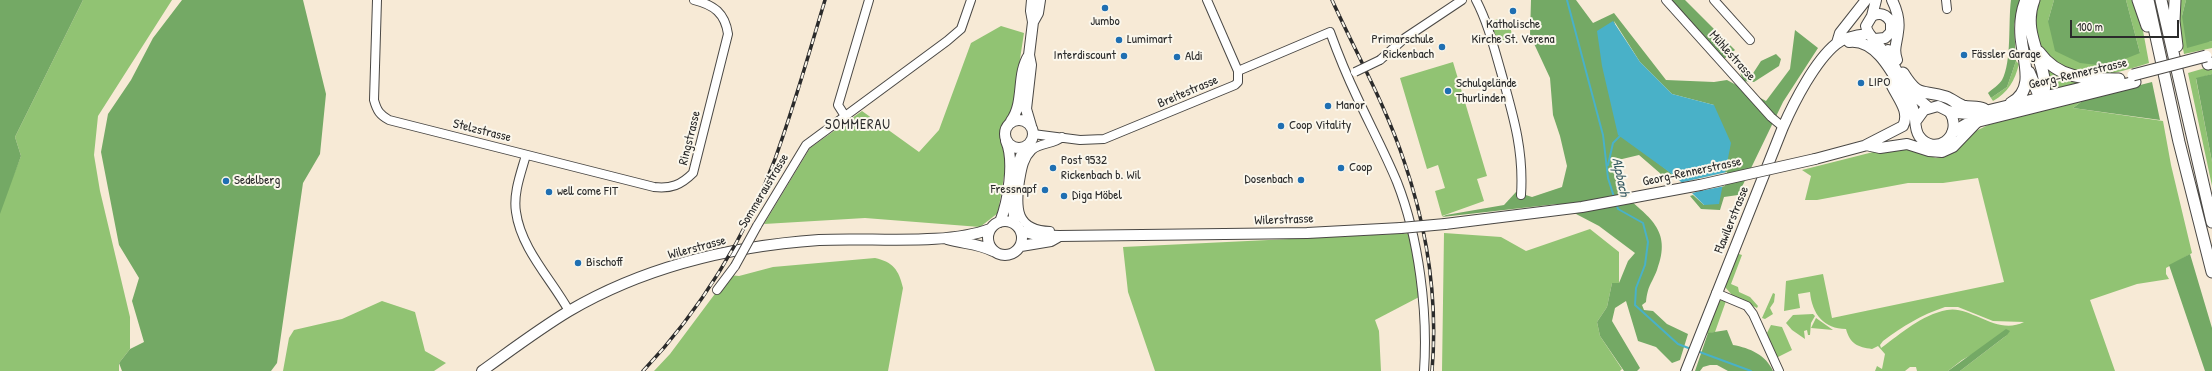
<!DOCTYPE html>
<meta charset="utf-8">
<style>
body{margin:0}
#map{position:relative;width:2212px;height:371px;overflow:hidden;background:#f7ead6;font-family:"Patrick Hand",sans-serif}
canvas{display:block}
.scale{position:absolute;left:2070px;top:20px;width:109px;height:18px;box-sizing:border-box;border:2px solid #2b2b2b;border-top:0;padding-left:5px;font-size:12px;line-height:14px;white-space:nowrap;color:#2b2b2b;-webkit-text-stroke:3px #fbf7ec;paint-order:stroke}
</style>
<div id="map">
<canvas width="2212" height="371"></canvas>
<div class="scale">100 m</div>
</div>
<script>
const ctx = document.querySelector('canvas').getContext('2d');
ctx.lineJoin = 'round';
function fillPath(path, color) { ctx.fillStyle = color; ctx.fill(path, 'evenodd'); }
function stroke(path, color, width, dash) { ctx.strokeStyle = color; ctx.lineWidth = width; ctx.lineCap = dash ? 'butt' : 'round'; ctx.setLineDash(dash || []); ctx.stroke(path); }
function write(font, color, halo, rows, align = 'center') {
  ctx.font = font + ' "Patrick Hand",sans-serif'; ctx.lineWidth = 4; ctx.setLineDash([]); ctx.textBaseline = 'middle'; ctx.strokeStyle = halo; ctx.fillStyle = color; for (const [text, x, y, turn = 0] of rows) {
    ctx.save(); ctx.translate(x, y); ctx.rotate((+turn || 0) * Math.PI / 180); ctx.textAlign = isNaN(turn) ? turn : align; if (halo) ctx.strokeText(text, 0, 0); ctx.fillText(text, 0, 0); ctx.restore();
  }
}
fillPath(new Path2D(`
 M 83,0 L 172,0 L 98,116 L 94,155 L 100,191 L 130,317 L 130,349 L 119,363 L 119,371 L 0,371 L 0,209 L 21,156 L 15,137 Z
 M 2038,0 L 2054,0 L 2048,21 L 2140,53 L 2126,0 L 2132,0 L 2141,20 L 2149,63 C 2129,69 2102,79 2080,74 C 2041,66 2029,35 2038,0 Z
 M 2180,0 L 2186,0 L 2182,16 L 2207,42 L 2212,41 L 2212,48 L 2184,54 L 2179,28 Z
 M 1499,19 L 1501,25 L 1509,23 L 1513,38 L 1497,42 L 1491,21 Z
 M 1001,26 L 1024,33 L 1012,111 L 1001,132 L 1007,157 L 998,213 L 980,227 L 865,218 L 764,224 L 810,148 L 862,111 L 919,152 L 939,130 L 971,43 Z
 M 2016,61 L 2019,64 C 2015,80 2008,93 1993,101 L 1991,98 L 2007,87 Z
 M 1453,62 L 1487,176 L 1477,179 L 1484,201 L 1442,216 L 1435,191 L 1445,188 L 1438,165 L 1427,169 L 1400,78 Z
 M 2045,66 L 2084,82 L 2048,91 Z
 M 2212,66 L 2212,74 L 2196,79 L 2212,162 L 2212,186 L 2188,73 Z
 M 2085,99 L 2073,108 L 2163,121 L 2171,165 L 2192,253 L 2166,268 L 2166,274 L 2169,279 L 2137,284 L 2090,300 L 2115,371 L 1960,371 L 2007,335 L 1962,360 L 1948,371 L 1917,371 L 1916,367 L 1910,367 L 1905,371 L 1875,371 L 1877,366 L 1882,369 L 1885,354 L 1878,346 L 1872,349 C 1858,347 1850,344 1846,329 C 1824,329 1812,314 1810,292 L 1798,294 L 1800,308 L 1784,311 L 1786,281 L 1823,274 L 1832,318 L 2004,282 L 1978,178 L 1943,183 L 1908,183 L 1817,200 L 1805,200 L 1811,176 L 1802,170 L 1889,148 L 1906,148 L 1936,158 L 1945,156 L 1960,147 L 1968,135 L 1988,125 ZM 1945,307 L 1958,307 L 1993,321 L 2024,322 C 1996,336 1971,305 1947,310 C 1921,315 1902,333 1881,348 L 1880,345 L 1883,341 C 1903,326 1921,315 1945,307 Z
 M 1590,229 L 1619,252 L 1619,283 L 1612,283 L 1607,307 L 1597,322 L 1600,336 L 1622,369 L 1620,371 L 1442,371 L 1444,233 L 1501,237 L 1526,251 Z
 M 1414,233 L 1421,296 L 1375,320 L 1379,331 L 1381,371 L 1155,371 L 1128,292 L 1123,247 Z
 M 1736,253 L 1742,255 L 1731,284 L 1738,287 L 1739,292 L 1750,297 L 1758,306 L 1757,308 L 1732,295 L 1725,287 Z
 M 875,258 C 893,262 899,270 903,288 L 888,371 L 654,371 L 670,354 L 729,275 L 739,276 L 773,267 Z
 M 1773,293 L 1775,294 L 1774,302 L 1770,308 L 1773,314 L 1765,319 L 1762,318 Z
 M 1721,300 L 1726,301 L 1715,332 L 1706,334 L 1717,302 Z
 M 382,301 L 415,312 L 425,351 L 446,363 L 434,371 L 283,371 L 289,338 L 294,330 L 342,319 Z
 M 1813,314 L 1815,316 L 1811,323 L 1810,335 L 1808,335 L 1807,330 L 1804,331 L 1805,339 L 1792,330 L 1786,323 L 1793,315 Z
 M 1816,318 L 1833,330 L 1811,328 Z
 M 1771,325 L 1782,327 L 1792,350 L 1776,358 L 1767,333 Z`), '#91c373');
fillPath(new Path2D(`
 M 0,0 L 83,0 L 15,137 L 21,156 L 0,214 Z
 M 182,0 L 303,0 L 326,94 L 320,154 L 303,183 L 277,363 L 271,371 L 122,371 L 119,363 L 130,349 L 144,342 L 132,301 L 139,278 L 119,245 L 101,152 L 108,114 L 131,80 L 153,38 Z
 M 1531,0 L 1576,0 L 1593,23 L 1614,13 L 1666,80 L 1714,82 L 1727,80 L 1766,101 L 1790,69 L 1795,30 L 1818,48 L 1783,102 L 1738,195 L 1724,197 L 1720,210 L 1701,209 L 1690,196 L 1693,195 L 1704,205 L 1714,105 L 1672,94 L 1640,62 L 1614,21 L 1653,159 L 1676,177 L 1669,181 L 1639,155 L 1618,160 L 1622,193 C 1648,217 1673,229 1657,270 C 1651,285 1648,285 1646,302 L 1642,305 L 1644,310 L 1653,311 L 1667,324 L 1688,334 L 1680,360 L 1672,363 L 1656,347 L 1638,341 L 1626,301 L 1615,308 L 1612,321 L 1640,368 L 1637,371 L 1624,371 L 1600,336 L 1597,322 L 1607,307 L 1612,283 L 1619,283 L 1628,261 L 1635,253 L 1599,226 L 1557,204 L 1442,217 L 1446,215 L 1504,205 L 1516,192 L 1532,197 L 1562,187 L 1567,166 L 1560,136 L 1553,115 L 1550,78 L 1530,35 Z
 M 1669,0 L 1685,0 L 1735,50 L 1724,59 Z
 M 2011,0 L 2021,0 L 2014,25 L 2016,61 L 2007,87 L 1991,98 L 1988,93 C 1992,89 1999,85 2002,80 C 2012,62 2008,22 2011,0 Z
 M 2054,0 L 2126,0 L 2140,53 L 2107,66 L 2080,63 L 2055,51 L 2048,21 Z
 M 2186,0 L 2212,0 L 2212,41 L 2187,48 L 2182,16 Z
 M 1776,54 L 1781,59 L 1779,66 L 1754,82 L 1743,81 L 1740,72 L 1750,78 L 1761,61 Z
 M 2212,74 L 2212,162 L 2196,78 Z
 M 2152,82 L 2160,120 L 2073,108 L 2085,99 Z
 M 2190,254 L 2212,328 L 2212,371 L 2205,371 L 2169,265 Z
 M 2006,329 L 2010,331 L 2007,335 L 1960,371 L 1948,371 Z
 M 1727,330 L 1733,345 C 1750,348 1766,355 1773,371 L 1728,371 L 1717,365 L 1710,365 L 1703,367 L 1700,371 L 1695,371 L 1708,333 Z`), '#74a965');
fillPath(new Path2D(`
 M 1613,21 L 1640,62 L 1672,94 L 1714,105 L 1731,143 L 1719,204 L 1704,205 L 1676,177 L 1618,135 L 1602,66 L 1597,31 Z`), '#49b1c8');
fillPath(new Path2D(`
 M 1727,172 L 1725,186 L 1700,191 L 1689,194 L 1679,183 Z`), '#f7ead6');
stroke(new Path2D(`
 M 1567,0 L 1603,135 L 1608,178 L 1614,197
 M 1608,165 L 1613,143 L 1620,136
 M 1616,203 L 1618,209 L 1643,223 L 1648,242 L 1645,265 L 1636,288 L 1635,305 L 1678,344 L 1691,349
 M 1697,351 L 1751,371`), '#49b1c8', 2);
const minor = new Path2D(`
 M 377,0 L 374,100 C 377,111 380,115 389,120 L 654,187 C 671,189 681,185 693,173 L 728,34 C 725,13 714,5 694,0
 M 1476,0 C 1488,23 1494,48 1501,72 C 1513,115 1524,150 1521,195
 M 1666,0 L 1771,117 L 1783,127
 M 1714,0 L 1750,40
 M 1946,0 L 1947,9
 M 1380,60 L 1405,38 L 1462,0
 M 1238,71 L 1330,32 C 1338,54 1347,76 1357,97 C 1370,125 1385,153 1397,182 C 1419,238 1428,312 1424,371
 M 845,116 L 838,105 L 869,0
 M 1033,134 L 1080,140 L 1104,139 L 1235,85 L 1238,82 L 1238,71 L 1207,0
 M 526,155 C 521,173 513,193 516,212 C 521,249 552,280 569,311
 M 757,226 L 806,145 L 947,41 L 961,29 L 971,0
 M 1050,231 C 1016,230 1016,208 1020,181 C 1022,170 1023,159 1032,150 C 1041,142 1053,145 1062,137
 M 717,290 L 735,266
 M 1716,293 L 1747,306 L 1753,314 L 1779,371`);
const major = new Path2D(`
 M 1892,0 C 1897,10 1900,21 1898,32 C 1897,43 1893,49 1897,60
 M 1872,16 L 1876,0
 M 1033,22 L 1038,13 L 1040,0
 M 1875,39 L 1885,38 L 1891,32 L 1891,22 C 1886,14 1880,12 1872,16 L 1866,26 C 1867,37 1883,45 1887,59
 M 1849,42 C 1880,38 1897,84 1912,106 C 1917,115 1913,127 1919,136 C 1934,157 1964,137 1950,112 L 1938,106 L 1924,110 L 1916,121
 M 1837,43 L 1840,33 L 1866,0
 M 1888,50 C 1895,73 1909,92 1928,107
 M1005 134a14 14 0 1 1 28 0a14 14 0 1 1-28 0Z
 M 1011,121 C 1025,102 1016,75 1029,55
 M 1031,126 L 1026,109 L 1031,65 L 1029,55 L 1033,22 L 1031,11 L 1032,0
 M 1866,145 L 1903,126 C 1910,112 1899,100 1892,86
 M 1866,145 L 1880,148 L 1907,144 L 1929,151 L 1942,152 L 1953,147 L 1977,122
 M 1815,159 L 1871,144
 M988 238a17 17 0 1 1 34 0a17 17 0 1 1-34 0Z
 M 1000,222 C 1008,202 1015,161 1006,141
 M 1015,224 C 1011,200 1013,167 1026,146
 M 1445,224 L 1582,207 L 1700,185
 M 1021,231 L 1036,235 L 1059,236 L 1307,233 L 1401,228
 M 947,239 C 964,244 977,243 993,251
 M 1021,246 L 1051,241 L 1058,237
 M 482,371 C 510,351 539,329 569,311 C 644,267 733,246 819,240 C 870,237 945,246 990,229
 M 1686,371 L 1783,127 C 1794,102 1815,61 1836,44 C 1845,37 1858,35 1868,34`);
const highway = new Path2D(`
 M 2034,0 C 2022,31 2042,55 2045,84 L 2044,92 L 2039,101
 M 2138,0 L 2147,26
 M 2148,0 L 2179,142 L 2212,272
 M 2161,0 L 2212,222
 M 2175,0 L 2174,21 L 2177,46
 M 2039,52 C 2059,80 2088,79 2119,79
 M 2208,64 L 2212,63
 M 2029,72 L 2038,93 L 2047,100
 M 1903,73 C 1919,99 1922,89 1946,97 C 1952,99 1957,104 1963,106 C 1970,108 1977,106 1984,109
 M 2011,103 C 2036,90 2023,60 2021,37 C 2020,25 2021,12 2026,0
 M 1950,112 L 1975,114 L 2098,84
 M 1953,132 L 1967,124 L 2135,82`);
stroke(minor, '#4a4845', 10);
stroke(major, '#4a4845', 12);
stroke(highway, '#4a4845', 13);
stroke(minor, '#fff', 8);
stroke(major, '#fff', 10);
stroke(highway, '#fff', 11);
const rail = new Path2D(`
 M 1332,0 C 1356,53 1386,106 1404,161 C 1427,228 1438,301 1432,371
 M 643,371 C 700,311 746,236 775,159 C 794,107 809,53 825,0`);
stroke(rail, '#2b2b2b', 3.5);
stroke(rail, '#fbf7ec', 2, [6]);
const minorBridge = new Path2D(`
 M 1355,72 L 1380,60
 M 735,266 L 757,226`);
const majorBridge = new Path2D(`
 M 1700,185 L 1815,159
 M 1401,228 L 1445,224`);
const highwayBridge = new Path2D(`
 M 2133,75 L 2206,56`);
stroke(minorBridge, '#4a4845', 10, []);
stroke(majorBridge, '#4a4845', 12, []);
stroke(highwayBridge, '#4a4845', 13, []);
stroke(minorBridge, '#fff', 8);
stroke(majorBridge, '#fff', 10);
stroke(highwayBridge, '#fff', 11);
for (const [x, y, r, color] of [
 [1105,8,4,"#1f6fb2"],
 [1513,11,4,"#1f6fb2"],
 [1119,40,4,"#1f6fb2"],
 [1442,47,4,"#1f6fb2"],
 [1964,55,4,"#1f6fb2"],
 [1124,56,4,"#1f6fb2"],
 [1177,57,4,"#1f6fb2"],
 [1861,83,4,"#1f6fb2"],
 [1448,91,4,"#1f6fb2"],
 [1328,106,4,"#1f6fb2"],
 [1281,126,4,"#1f6fb2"],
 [1053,168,4,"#1f6fb2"],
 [1341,168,4,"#1f6fb2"],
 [1301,180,4,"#1f6fb2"],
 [226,181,4,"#1f6fb2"],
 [1045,190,4,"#1f6fb2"],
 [549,192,4,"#1f6fb2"],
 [1064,196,4,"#1f6fb2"],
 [578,263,4,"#1f6fb2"]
]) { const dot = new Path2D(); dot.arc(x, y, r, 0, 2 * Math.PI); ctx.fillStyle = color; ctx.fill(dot); stroke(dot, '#fbf7ec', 1.5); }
write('13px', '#2b2b2b', '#fbf7ec', [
 ["Jumbo",1105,22,"center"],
 ["Katholische",1513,25,"center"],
 ["Kirche St. Verena",1513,40,"center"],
 ["Lumimart",1127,40],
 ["Primarschule",1434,40,"right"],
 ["Rickenbach",1434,55,"right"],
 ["Fässler Garage",1972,55],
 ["Interdiscount",1116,56,"right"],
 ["Aldi",1185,57],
 ["LIPO",1869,83],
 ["Schulgelände",1456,84],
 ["Thurlinden",1456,99],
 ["Manor",1336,106],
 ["Coop Vitality",1289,126],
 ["Post 9532",1061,161],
 ["Rickenbach b. Wil",1061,176],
 ["Coop",1349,168],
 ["Dosenbach",1293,180,"right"],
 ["Sedelberg",234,181],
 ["Fressnapf",1037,190,"right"],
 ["well come FIT",557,192],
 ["Diga Möbel",1072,196],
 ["Bischoff",586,263]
], 'left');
write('13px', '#2b2b2b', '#fbf7ec', [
 ["Mühlestrasse",1732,56,48],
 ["Georg-Rennerstrasse",2078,74,-13],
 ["Breitestrasse",1188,92,-23],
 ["Stelzstrasse",482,131,14],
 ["Ringstrasse",690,138,-76],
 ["Georg-Rennerstrasse",1692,172,-12],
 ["Sommeraustrasse",764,191,-59],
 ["Wilerstrasse",1284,220,-2],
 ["Flawilerstrasse",1732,220,-68],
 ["Wilerstrasse",697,248,-15]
]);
ctx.letterSpacing = '1px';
write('14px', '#2b2b2b', '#fbf7ec', [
 ["SOMMERAU",858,125]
]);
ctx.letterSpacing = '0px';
write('italic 14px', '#365a62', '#fbf7ec', [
 ["Alpbach",1620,177,78]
]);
</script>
